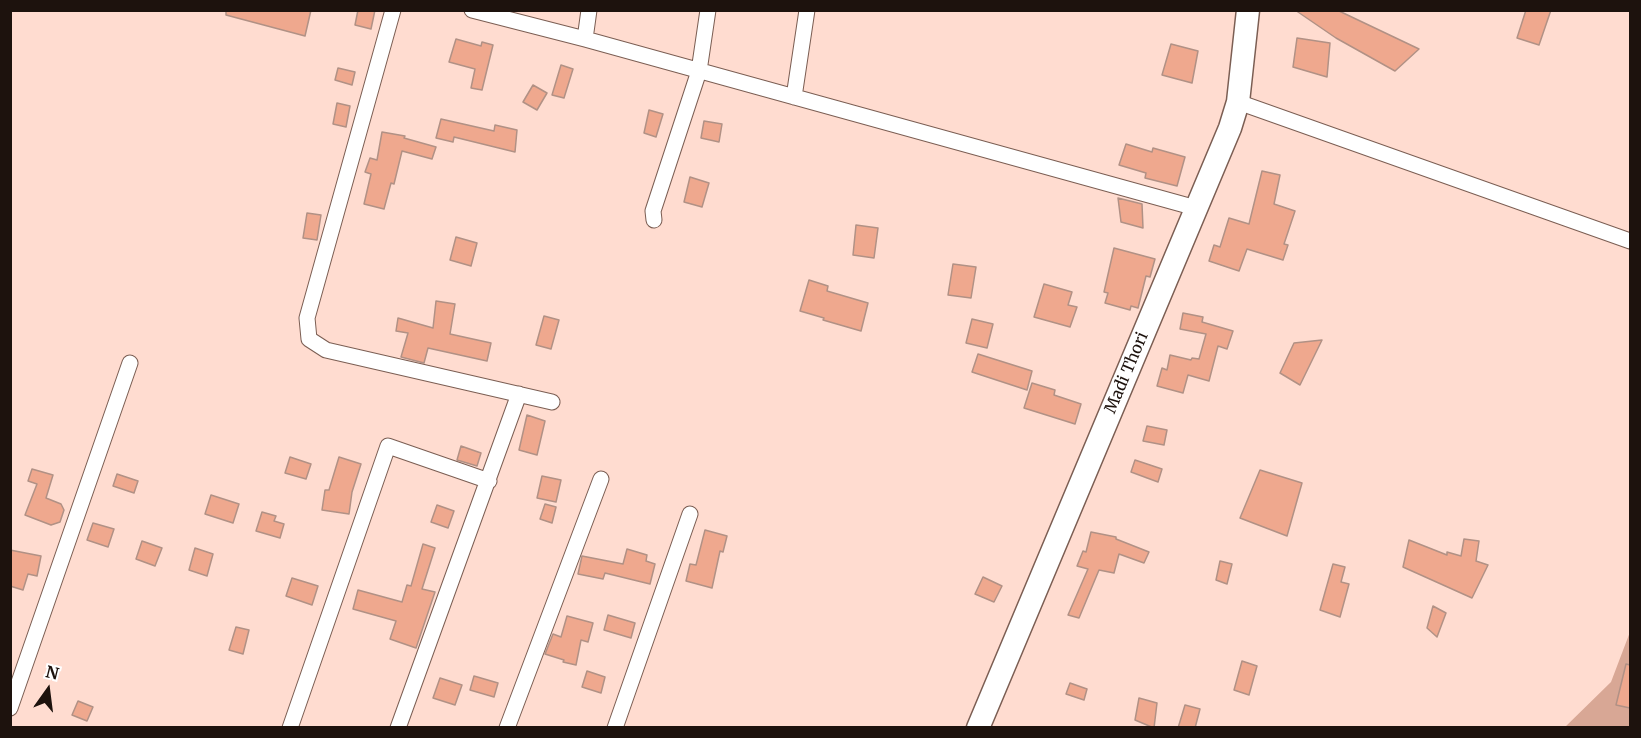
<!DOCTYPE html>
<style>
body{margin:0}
#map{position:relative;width:1641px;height:738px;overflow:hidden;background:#ffdcd0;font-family:Merriweather,serif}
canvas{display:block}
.frame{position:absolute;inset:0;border:12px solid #1d120d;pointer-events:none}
.north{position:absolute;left:18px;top:660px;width:60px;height:60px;-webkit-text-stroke:4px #fff;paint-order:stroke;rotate:14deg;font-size:16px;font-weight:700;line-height:24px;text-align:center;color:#1d120d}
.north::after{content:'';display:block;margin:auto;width:21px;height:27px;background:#1d120d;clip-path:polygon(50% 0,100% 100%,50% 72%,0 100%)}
</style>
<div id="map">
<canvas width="1641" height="738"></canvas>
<div class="frame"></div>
<div class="north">N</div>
</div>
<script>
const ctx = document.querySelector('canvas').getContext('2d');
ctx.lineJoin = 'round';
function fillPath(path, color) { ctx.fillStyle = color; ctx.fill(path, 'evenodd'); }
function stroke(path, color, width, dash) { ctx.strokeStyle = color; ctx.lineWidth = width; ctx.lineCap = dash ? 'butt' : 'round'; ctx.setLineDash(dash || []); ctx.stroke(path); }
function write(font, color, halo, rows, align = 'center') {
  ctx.font = font + ' Merriweather,serif'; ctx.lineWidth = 4.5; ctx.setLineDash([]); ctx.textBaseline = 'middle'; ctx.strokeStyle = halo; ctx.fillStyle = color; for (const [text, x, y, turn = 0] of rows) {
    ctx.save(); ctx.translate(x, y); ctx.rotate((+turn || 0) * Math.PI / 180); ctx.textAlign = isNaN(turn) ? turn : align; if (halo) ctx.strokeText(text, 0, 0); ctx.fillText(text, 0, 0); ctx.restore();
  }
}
fillPath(new Path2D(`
 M 1630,632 L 1630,727 L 1564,728 L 1611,682 Z`), '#d8a795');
const building = new Path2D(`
 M 226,10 L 311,10 L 305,36 L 226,15 Z
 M 358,10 L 375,10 L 371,29 L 355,25 Z
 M 1295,10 L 1337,10 L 1419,49 L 1395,71 L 1336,38 Z
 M 1526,10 L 1551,10 L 1539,45 L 1517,38 Z
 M 1297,38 L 1330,43 L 1327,77 L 1293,67 Z
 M 456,39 L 481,46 L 482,42 L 493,45 L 482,90 L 471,88 L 475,69 L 449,62 Z
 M 1171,44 L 1198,51 L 1192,83 L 1162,75 Z
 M 561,65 L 573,69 L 564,98 L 552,95 Z
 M 338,68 L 355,72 L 352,85 L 335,80 Z
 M 533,85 L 547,93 L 537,110 L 523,102 Z
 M 337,103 L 350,106 L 346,127 L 333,124 Z
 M 649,110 L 663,114 L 656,137 L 644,133 Z
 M 441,119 L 494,131 L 495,125 L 517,130 L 515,152 L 454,137 L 453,142 L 436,138 Z
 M 704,121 L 722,124 L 719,142 L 701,138 Z
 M 382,132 L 405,136 L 404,138 L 436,147 L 432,159 L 402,151 L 394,184 L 391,183 L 384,209 L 364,204 L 371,174 L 365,172 L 370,158 L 377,160 Z
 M 1126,144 L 1152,152 L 1153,148 L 1185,157 L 1177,186 L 1145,178 L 1146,173 L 1119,165 Z
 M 1262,171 L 1280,175 L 1274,204 L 1295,211 L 1284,244 L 1288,245 L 1283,260 L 1247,249 L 1239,271 L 1209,261 L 1214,245 L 1220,247 L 1229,218 L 1249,224 Z
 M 690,177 L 709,183 L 702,207 L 684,202 Z
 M 1118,198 L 1142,204 L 1143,228 L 1121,222 Z
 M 307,213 L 321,215 L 317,240 L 303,238 Z
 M 856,225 L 878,228 L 874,258 L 853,255 Z
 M 456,237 L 477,243 L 471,266 L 450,260 Z
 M 1114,248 L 1155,259 L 1150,277 L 1146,276 L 1138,308 L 1131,306 L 1130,310 L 1105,303 L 1108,293 L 1104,292 Z
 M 953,264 L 976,267 L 971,298 L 948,295 Z
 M 809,280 L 828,286 L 827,291 L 868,303 L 861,331 L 823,320 L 824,318 L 800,311 Z
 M 1044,284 L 1072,292 L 1068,305 L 1077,307 L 1070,327 L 1034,317 Z
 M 436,301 L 455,304 L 450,334 L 491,343 L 487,361 L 428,348 L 424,363 L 401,357 L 408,333 L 396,331 L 398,318 L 433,328 Z
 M 1183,313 L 1203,317 L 1202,322 L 1233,331 L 1227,349 L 1218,346 L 1209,381 L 1188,375 L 1183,393 L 1157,386 L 1162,368 L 1167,370 L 1170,355 L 1191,360 L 1192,358 L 1199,359 L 1206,334 L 1180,329 Z
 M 544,316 L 559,320 L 551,349 L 536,345 Z
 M 972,319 L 993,324 L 987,348 L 966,343 Z
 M 1322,340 L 1300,385 L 1280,373 L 1294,343 Z
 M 978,354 L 1032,371 L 1027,390 L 972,372 Z
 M 1032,383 L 1055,390 L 1054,395 L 1081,404 L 1075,424 L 1024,408 Z
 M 527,415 L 545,421 L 537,455 L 519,450 Z
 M 1147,426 L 1167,430 L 1164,445 L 1143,441 Z
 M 461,446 L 481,453 L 477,466 L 457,460 Z
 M 290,457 L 311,464 L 306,479 L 285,473 Z
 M 339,457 L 361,464 L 352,492 L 349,514 L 322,510 L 325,490 L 329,490 Z
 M 1135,460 L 1162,469 L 1158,482 L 1131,472 Z
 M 32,469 L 53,475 L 46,498 L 61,504 L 64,510 L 60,522 L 51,525 L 25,515 L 37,484 L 28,481 Z
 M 1260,470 L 1302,483 L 1287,536 L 1240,518 Z
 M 117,474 L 138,481 L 134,493 L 113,486 Z
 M 542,476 L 561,480 L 556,502 L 537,498 Z
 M 211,495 L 239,504 L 233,523 L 205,514 Z
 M 545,504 L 556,507 L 552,523 L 540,519 Z
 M 437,505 L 454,511 L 448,528 L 431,522 Z
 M 262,512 L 276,516 L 274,521 L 284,524 L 280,538 L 256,531 Z
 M 93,523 L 114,529 L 108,547 L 87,540 Z
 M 705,530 L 727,536 L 723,552 L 720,551 L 712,588 L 686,581 L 690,564 L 696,565 Z
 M 1091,532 L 1116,537 L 1116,539 L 1149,552 L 1144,563 L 1119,554 L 1114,573 L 1099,570 L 1079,618 L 1068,615 L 1088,569 L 1077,566 L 1083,551 L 1086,552 Z
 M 1464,539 L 1479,541 L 1476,561 L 1488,565 L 1472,598 L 1403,567 L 1409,540 L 1447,555 L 1447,552 L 1461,556 Z
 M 142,541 L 162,548 L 155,566 L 136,559 Z
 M 423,544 L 435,548 L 422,589 L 435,592 L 416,648 L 390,639 L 396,621 L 353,609 L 358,590 L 402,602 L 407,585 L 411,586 Z
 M 195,548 L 213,554 L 207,576 L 189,570 Z
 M 627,549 L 647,555 L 646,561 L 655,564 L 650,584 L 605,573 L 603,579 L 578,574 L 582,556 L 623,564 Z
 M 10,550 L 41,556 L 37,576 L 28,574 L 23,590 L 10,586 Z
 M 1220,561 L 1232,564 L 1227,584 L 1216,580 Z
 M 1333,564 L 1345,567 L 1341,582 L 1349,584 L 1340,617 L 1320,610 Z
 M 983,577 L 1002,586 L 994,602 L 975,594 Z
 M 292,578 L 318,586 L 312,605 L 286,596 Z
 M 1433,606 L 1446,613 L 1437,637 L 1427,628 Z
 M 608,615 L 635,623 L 631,638 L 604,630 Z
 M 567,616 L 593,623 L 588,642 L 581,640 L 576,665 L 563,662 L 564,660 L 545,654 L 553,634 L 561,637 Z
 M 236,627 L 249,630 L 243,654 L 229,650 Z
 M 1242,661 L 1257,666 L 1249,695 L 1234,690 Z
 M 1626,664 L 1630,665 L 1630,708 L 1616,705 Z
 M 587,671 L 605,677 L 601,693 L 582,687 Z
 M 474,676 L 498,683 L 494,697 L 470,690 Z
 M 440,678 L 462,685 L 455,705 L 433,698 Z
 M 1070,683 L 1087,689 L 1084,700 L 1066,694 Z
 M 1139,698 L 1157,703 L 1154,728 L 1135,720 Z
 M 78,701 L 93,707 L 87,721 L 72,715 Z
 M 1185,705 L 1200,709 L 1195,728 L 1178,728 Z`);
fillPath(building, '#efa88e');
stroke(building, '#b19185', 1.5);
const minor = new Path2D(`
 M 393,10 L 307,318 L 309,339 L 326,350 L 552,402
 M 472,10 L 585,39 L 1196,208
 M 585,39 L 589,10
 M 794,97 L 807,10
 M 1238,102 L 1630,241
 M 654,220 L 653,211 L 699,71 L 708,10
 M 10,708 L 130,363
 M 290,728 L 388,446 L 489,481
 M 398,728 L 519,394
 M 507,728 L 601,479
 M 615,728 L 690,514`);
const secondary = new Path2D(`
 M 978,728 L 1230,128 L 1238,102 L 1248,10`);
stroke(minor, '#7b5e53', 17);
stroke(secondary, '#7b5e53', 25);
stroke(minor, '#fff', 15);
stroke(secondary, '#fff', 22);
write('16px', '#1d120d', '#fff', [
 ["Madi Thori",1127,373,-67]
]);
</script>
